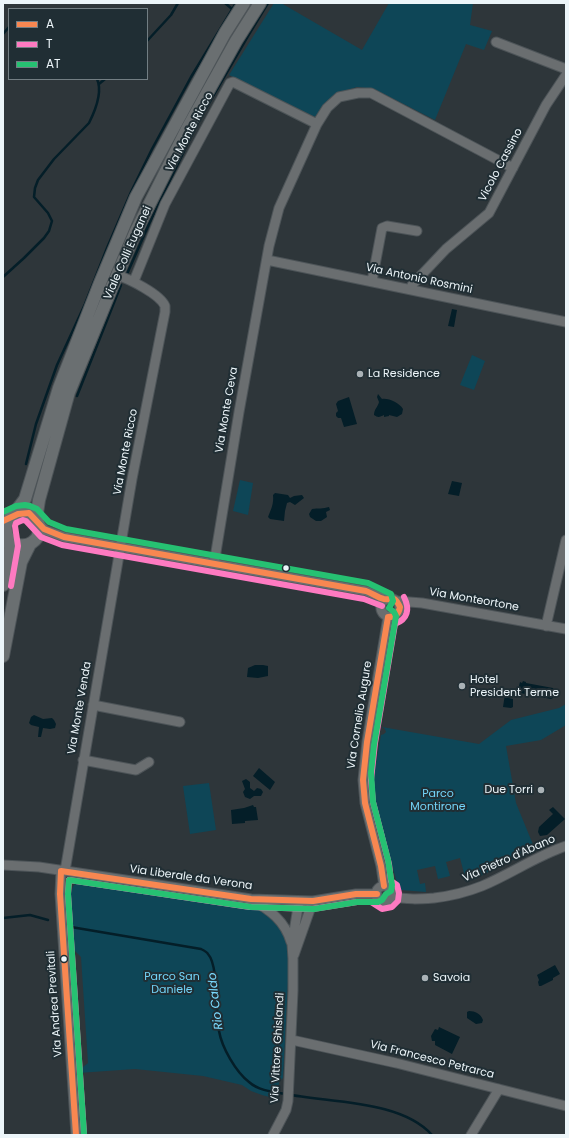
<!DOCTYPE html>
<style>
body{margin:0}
#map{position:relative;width:569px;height:1138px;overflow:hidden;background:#2e363a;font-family:Poppins,sans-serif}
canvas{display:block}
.frame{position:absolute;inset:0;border:4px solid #ecf5f9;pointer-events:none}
.legend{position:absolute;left:8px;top:8px;width:140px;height:72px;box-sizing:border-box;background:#202e34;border:1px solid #727e83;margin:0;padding:5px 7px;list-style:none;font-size:12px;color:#ecf5f9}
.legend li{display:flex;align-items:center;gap:8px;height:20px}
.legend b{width:20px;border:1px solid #727e83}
</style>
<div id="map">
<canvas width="569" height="1138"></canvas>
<div class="frame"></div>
<ul class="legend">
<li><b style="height:5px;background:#f88751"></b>A</li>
<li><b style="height:5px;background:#fe7ac1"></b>T</li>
<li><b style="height:5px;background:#26c172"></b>AT</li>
</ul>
</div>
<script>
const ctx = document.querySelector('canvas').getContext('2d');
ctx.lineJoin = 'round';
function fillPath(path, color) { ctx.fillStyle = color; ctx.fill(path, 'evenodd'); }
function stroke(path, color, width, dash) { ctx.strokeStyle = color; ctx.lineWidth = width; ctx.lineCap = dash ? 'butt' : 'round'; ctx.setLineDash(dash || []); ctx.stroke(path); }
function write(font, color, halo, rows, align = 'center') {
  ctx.font = font + ' Poppins,sans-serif'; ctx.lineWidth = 4; ctx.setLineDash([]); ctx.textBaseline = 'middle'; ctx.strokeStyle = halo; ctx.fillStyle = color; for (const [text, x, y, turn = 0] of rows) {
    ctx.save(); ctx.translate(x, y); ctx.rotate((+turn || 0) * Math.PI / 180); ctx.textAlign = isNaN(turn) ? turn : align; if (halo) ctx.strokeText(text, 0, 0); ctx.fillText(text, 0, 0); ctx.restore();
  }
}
fillPath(new Path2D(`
 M 274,3 L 281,3 L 362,50 L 389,3 L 473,3 L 470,25 L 492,31 L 484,50 L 466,44 L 435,120 L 374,89 L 357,87 L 337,93 L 323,106 L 315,117 L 229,75 Z
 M 472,355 L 485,361 L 474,390 L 460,385 Z
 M 240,480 L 253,483 L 248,515 L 233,511 Z
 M 566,704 L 566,725 L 541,740 L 506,746 L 516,803 L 534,847 L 530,846 L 527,847 L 526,853 L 475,879 L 466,881 L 460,858 L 446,862 L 450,876 L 438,879 L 435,866 L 417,870 L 420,884 L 425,883 L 426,892 L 401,890 L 397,883 L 378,816 L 373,792 L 373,781 L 381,735 L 384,734 L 386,732 L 385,729 L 382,727 L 479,744 L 511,720 L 559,708 Z
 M 209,783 L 216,830 L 190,834 L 183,786 Z
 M 83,881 L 252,907 L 263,910 L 278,923 L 287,940 L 289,963 L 283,1078 L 279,1082 L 277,1099 L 262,1095 L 251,1091 L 242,1085 L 203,1076 L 135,1069 L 78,1073 L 78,1071 L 88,1063 L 81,957 L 73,949 C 72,937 66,895 74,885 C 76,883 80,882 83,881 Z`), '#0e4657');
fillPath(new Path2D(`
 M 452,309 L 457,310 L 454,327 L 448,326 Z
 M 378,394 L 382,399 C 389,398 399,403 403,409 L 402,414 L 397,417 L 389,415 L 389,416 L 384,417 L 384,415 C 380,417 378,418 374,415 C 374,409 378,407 379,402 L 377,397 Z
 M 349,397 L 357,424 L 344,427 L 341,418 L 338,418 L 336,416 L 336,413 L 338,411 L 336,404 L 338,401 Z
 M 452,481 L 462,483 L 459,496 L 448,494 Z
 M 275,493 L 288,495 L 290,498 L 294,496 L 302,495 L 304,498 L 295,505 L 290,502 L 287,503 L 285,511 L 284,521 L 270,519 L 268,517 C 271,509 274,504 273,495 Z
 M 329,507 L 330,510 L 326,512 L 327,517 L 321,521 L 316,521 L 310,517 L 309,514 L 312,509 C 318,508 323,509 329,507 Z
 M 255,665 L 263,665 L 268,666 L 268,676 L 258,678 L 247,677 L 248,668 Z
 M 523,681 L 526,682 L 526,683 L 553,688 L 554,690 L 553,698 L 551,699 L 520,693 L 518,696 L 508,698 L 513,699 L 513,707 L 511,708 L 503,707 L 505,694 L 513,694 L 515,691 L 518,690 L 520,682 L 522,683 Z
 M 34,715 L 43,719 L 52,718 L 54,720 L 56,724 L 55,728 L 50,729 L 43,728 L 41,737 L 38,737 L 39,727 L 31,725 L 29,723 L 31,717 Z
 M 259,768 L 275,782 L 270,790 L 253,776 Z
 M 246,779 L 250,782 L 250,788 L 254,791 L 257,788 L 261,789 L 263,792 L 261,796 L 254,796 L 250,799 L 245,797 L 243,792 L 245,789 L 242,781 Z
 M 253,805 L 254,807 L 256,807 L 258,820 L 245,821 L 245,823 L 232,824 L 231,810 L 244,808 Z
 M 553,807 L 565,819 L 547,835 L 540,836 L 538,832 L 539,827 L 553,814 L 549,810 Z
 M 555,965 L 560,974 L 553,978 L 553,980 L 541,986 L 539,986 L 538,982 L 539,980 L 537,975 Z
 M 469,1011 C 475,1011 481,1014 483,1020 L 482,1023 L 476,1024 L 467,1018 L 467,1012 Z
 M 439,1027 L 460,1037 L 452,1054 L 435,1045 L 435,1041 L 432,1041 L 431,1036 L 435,1029 L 438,1030 Z`), '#041e28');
stroke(new Path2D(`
 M 225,3 L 232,9
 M 3,34 L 9,27
 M 147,41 L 171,15 L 178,3
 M 99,84 L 105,79
 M 127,274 L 149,224 L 198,122 L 248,36 L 268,3
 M 3,277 L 24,258 L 44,238 L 49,231 L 52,221 L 48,213 L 34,197 L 35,188 L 38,180 L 54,159 L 89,123 C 95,111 103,92 97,79
 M 77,396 L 121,285
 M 26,464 L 36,424 L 57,365 L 85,304 L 107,248 L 131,192 L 152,149 L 191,77 L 236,3
 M 3,918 L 30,915 L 48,920
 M 71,927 L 201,949 C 203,950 207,952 208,954 C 219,966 215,1013 219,1031 C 222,1048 236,1072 249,1082 C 259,1091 274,1092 286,1094 C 330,1103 401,1100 432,1135`), '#041e28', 2.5);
const minor = new Path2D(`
 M 496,42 L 566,69
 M 267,260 L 566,322
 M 134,281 L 165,204 L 230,83 L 233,82 L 317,124
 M 372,281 L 382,228 L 387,226 L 417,231
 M 411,289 L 412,285 L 446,249 L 489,213 L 546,105 L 566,75
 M 38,523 L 45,530 L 64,537 L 366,591 L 385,599
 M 214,564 L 239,412 L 269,246 L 279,208 L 317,124 L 327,108 L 339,97 L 358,93 L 371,93 L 513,168
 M 397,601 L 399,603 L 400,610 L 396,615 L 389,617 C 382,615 379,609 382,602 L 388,598 L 391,598 L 397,601 L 422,603 L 566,629
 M 546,626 L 566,540
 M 93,705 L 180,722
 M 83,760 L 136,770 L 149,762
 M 3,865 L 39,867 L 251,899 L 313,901 L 356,894 L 377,894
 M 61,871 L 60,894 L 76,1135
 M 65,871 L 132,479 L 165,312 C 165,310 165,308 165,306 C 160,294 129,279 117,275
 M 384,886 L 381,866 L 365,803 L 363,780 L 367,742 L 388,617
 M376 894a8 8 0 1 1 16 0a8 8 0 1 1-16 0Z
 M 392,896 C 406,900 420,899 434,898 C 451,896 467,892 482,886 C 511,874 536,856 566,846
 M 252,900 C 270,910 285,921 291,942
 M 294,955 L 313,901
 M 292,1040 L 396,1063 L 566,1106
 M 273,1135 L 286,1110 L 288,1101 L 293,991 L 293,959 L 292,944 L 299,901
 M 471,1135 L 499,1089`);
const major = new Path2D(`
 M 13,515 L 25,499 L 59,388 L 100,283 L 136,197 L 225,33 L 244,3
 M 36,519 L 39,500 L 69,392 L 112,287 L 135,233 L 187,129 L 236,41 L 260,3
 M 3,585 C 5,573 11,558 10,546 C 9,538 4,532 6,525 C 10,512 27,508 36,519 C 49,537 23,557 7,537
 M 3,656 L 21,562 L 30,544`);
stroke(minor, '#4d5458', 11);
stroke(major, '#4d5458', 14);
stroke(minor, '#6a6e70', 9);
stroke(major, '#6a6f71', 12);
stroke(new Path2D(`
 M 3,521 L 18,514 L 29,513 L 44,529 L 64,537 L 366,591 C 372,593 378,598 384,599 C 394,600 394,595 400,607 C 399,614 395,617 388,617
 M 61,871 L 251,899 L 313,901 L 356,894 L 377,894
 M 61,871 L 60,894 L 76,1135
 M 384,886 L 381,866 L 365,803 L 363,780 L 367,742 L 388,617`), '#f88751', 6);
stroke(new Path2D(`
 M 11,586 L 18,546 L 15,526 L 16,523 L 23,520 L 26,521 L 41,537 L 62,545 L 364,599 L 382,606
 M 84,1134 L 68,894 L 69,880 L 250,907 L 313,909 L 357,902 L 371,902 L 382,909 L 392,907 L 398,901 L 399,893 L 397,885 L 391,881 L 389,864 L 373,802 L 371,780 L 375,743 L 395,624 C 408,619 410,609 404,597`), '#fe7ac1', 6);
stroke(new Path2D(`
 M 3,512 L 16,506 L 25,505 L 30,506 L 37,509 L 49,522 L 66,529 L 368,583 L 391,594 L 393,601 L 389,608 L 394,612 L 396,616 L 374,745 L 371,773 L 373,802 L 388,860 L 392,885 L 391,891 L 386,894 L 382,900 L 378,902 L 357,902 L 314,909 L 251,907 L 69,880 L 68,894 L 84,1134`), '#26c172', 6);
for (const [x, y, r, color] of [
 [360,374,4,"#aab2b6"],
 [286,568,3.5,"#ecf5f9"],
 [462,686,4,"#aab2b6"],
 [541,790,4,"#aab2b6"],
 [64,959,3.5,"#ecf5f9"],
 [425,978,4,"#aab2b6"]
]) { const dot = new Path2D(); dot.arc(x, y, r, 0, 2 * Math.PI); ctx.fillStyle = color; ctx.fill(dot); stroke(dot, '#202e34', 1.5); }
write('11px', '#ecf5f9', '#202e34', [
 ["Via Monte Ricco",190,132,-62],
 ["Vicolo Cassino",501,165,-62],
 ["Viale Colli Euganei",128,253,-66],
 ["Via Antonio Rosmini",419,279,12],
 ["Via Monte Ceva",227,410,-80],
 ["Via Monte Ricco",126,452,-79],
 ["Via Monteortone",474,600,10],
 ["Via Monte Venda",80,708,-80],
 ["Via Cornelio Augure",360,715,-81],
 ["Via Pietro d'Abano",509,859,-24],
 ["Via Liberale da Verona",191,878,8],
 ["Via Andrea Previtali",55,1004,-94],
 ["Via Vittore Ghislandi",278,1048,-87],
 ["Via Francesco Petrarca",432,1060,14]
]);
write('11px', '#ecf5f9', '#202e34', [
 ["La Residence",368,374],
 ["Hotel",470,680],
 ["President Terme",470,693],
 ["Due Torri",533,790,"right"],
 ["Savoia",433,978]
], 'left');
write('11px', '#73d4f8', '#202e34', [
 ["Parco",438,794],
 ["Montirone",438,807],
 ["Parco San",172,977],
 ["Daniele",172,990]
]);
write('italic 12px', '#7adafe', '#202e34', [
 ["Rio Caldo",216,1001,-97]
]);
</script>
